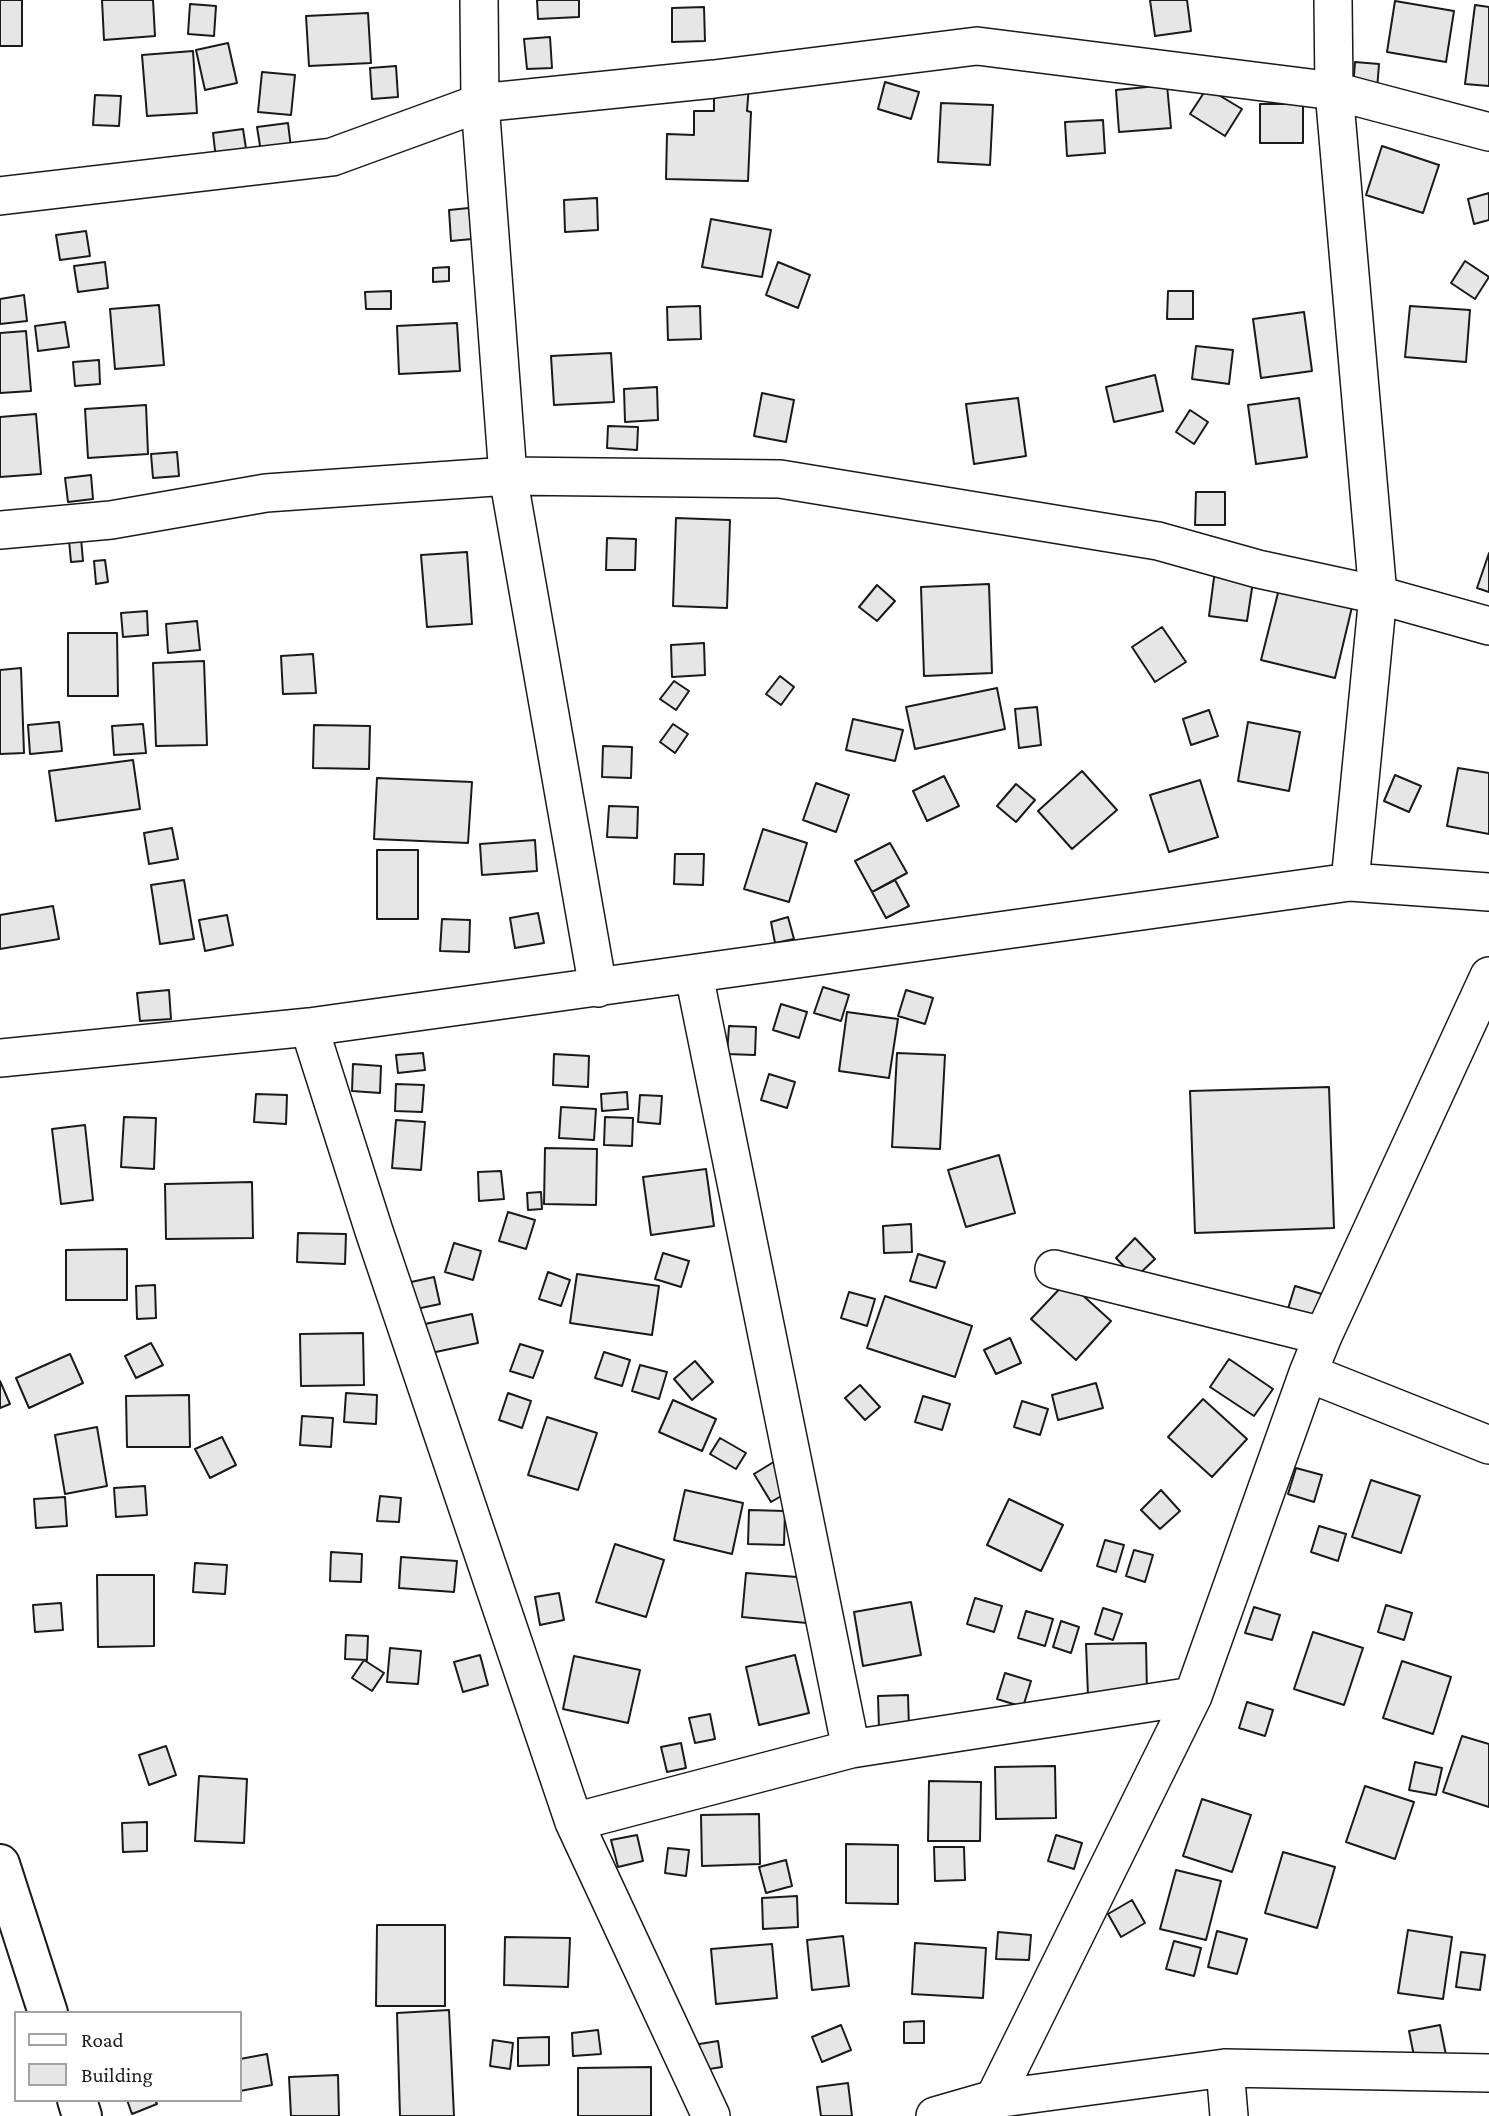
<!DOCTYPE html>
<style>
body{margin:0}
#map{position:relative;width:1489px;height:2116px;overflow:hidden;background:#fff;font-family:"Crimson Pro",serif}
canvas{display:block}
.legend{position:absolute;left:14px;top:2011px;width:228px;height:91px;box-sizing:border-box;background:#fff;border:2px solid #a3a3a3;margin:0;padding:9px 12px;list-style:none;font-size:21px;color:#1a1a1a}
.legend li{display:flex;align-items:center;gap:14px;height:35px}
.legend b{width:35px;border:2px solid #a3a3a3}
</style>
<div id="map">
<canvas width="1489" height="2116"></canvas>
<ul class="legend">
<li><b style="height:9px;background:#fff"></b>Road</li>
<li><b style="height:19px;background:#e6e6e6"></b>Building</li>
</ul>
</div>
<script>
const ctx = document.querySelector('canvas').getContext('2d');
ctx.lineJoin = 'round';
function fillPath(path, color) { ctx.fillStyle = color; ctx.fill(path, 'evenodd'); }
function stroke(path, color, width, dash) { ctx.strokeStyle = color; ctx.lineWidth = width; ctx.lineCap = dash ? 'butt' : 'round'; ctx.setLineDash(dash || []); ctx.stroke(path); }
const building = new Path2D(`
 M 0,0 L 22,0 L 22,46 L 0,46 Z
 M 102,0 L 153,0 L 155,36 L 104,40 Z
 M 537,0 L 579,0 L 579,17 L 538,19 Z
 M 1150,0 L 1187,0 L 1191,31 L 1155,36 Z
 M 1395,1 L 1454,11 L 1446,62 L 1387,52 Z
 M 190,4 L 216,6 L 214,36 L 188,34 Z
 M 1475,5 L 1489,7 L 1489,86 L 1465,84 Z
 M 704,7 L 705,41 L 672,42 L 672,8 Z
 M 368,13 L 371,63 L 309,66 L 306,16 Z
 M 550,37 L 552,68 L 527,69 L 524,39 Z
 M 228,43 L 237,83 L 205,90 L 196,50 Z
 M 193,51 L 197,113 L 147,116 L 142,55 Z
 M 1355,62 L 1379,64 L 1377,90 L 1353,88 Z
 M 396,66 L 398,97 L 372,99 L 370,68 Z
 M 262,72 L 295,75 L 291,115 L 258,112 Z
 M 885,82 L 919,92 L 911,119 L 878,109 Z
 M 714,84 L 749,85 L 747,111 L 751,112 L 748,181 L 666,179 L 667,134 L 694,135 L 694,111 L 714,111 Z
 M 1167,85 L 1171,128 L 1119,132 L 1116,90 Z
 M 1207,88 L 1242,109 L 1225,136 L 1190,114 Z
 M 95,95 L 121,96 L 119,126 L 93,125 Z
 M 941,103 L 993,105 L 990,165 L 938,162 Z
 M 1260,104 L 1303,104 L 1303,143 L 1260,143 Z
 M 1103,120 L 1105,153 L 1067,156 L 1065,122 Z
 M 288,123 L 291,148 L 261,152 L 257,127 Z
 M 243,129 L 247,155 L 216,159 L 213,133 Z
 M 1382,146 L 1439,165 L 1423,213 L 1366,195 Z
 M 1489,193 L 1489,220 L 1474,224 L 1468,199 Z
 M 597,198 L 598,230 L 565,232 L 564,200 Z
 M 469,208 L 472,239 L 451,241 L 449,210 Z
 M 711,219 L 771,230 L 762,277 L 702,267 Z
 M 86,231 L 90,256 L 60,260 L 56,235 Z
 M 1465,261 L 1489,277 L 1475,299 L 1451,283 Z
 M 105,262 L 108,288 L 78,292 L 74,266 Z
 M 778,262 L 810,275 L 798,308 L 766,295 Z
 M 449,267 L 449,281 L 433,282 L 433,268 Z
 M 391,291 L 391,309 L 366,309 L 365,292 Z
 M 1168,291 L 1193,291 L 1193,319 L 1167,319 Z
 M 24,295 L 27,321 L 0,324 L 0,299 Z
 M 159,305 L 164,365 L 115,369 L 110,309 Z
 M 700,306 L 701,339 L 668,340 L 667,307 Z
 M 1410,306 L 1470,310 L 1466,362 L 1405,357 Z
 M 1304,312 L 1312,371 L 1261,378 L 1253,319 Z
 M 65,322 L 69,347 L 38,351 L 35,326 Z
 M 457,323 L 460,371 L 399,374 L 397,326 Z
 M 26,331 L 31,391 L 0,393 L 0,333 Z
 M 1196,346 L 1233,350 L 1229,384 L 1192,379 Z
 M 611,353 L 614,402 L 554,405 L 551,356 Z
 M 99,360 L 100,384 L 75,386 L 73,362 Z
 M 1155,375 L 1163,411 L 1114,422 L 1106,387 Z
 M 657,387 L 658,420 L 625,422 L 624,389 Z
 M 762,393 L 794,400 L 786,442 L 754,436 Z
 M 1018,398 L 1026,456 L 974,464 L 966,404 Z
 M 1299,398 L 1307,457 L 1256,464 L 1248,405 Z
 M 146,405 L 148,454 L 88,458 L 85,409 Z
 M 1190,410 L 1208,422 L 1194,444 L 1176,432 Z
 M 36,414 L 41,474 L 0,477 L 0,417 Z
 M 608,426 L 638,427 L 637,450 L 607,448 Z
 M 177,452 L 179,476 L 153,478 L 151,454 Z
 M 91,475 L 93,499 L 68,502 L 65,478 Z
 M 1196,492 L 1225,492 L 1225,525 L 1195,525 Z
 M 676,518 L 730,520 L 727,608 L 673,606 Z
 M 81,538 L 83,561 L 71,562 L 69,540 Z
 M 607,538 L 636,539 L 635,570 L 606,570 Z
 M 467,552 L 472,624 L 427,627 L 421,555 Z
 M 1489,553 L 1489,592 L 1477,588 Z
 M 105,560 L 108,582 L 96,584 L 94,561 Z
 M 1215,570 L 1254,575 L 1247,621 L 1209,616 Z
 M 989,584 L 992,673 L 924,676 L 921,587 Z
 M 877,585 L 895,601 L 877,621 L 859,607 Z
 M 1279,589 L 1352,607 L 1335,678 L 1261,660 Z
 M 147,611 L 148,635 L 123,637 L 121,613 Z
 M 197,621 L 200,650 L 168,653 L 166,624 Z
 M 1162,627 L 1186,662 L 1155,682 L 1132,647 Z
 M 68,633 L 117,633 L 118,696 L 68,696 Z
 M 704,643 L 705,675 L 672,677 L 671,645 Z
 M 313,654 L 316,693 L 283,694 L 281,656 Z
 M 204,661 L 207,745 L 156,746 L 153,663 Z
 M 21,668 L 24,753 L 0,754 L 0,670 Z
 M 780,676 L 794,687 L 781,705 L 766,694 Z
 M 674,681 L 689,691 L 676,710 L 660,699 Z
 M 997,688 L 1005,729 L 915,749 L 906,707 Z
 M 1037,707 L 1041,745 L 1019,748 L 1015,709 Z
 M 1209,710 L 1218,736 L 1191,745 L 1183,719 Z
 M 853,719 L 903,730 L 895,761 L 846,750 Z
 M 59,722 L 62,751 L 30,754 L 28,725 Z
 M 1248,722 L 1300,732 L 1289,791 L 1238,781 Z
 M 143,724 L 146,753 L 114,755 L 112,726 Z
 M 673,724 L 688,734 L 675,753 L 660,742 Z
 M 314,725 L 370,726 L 369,769 L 313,768 Z
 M 603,746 L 632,747 L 631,778 L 602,777 Z
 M 133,760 L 140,809 L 56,821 L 49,771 Z
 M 1458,768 L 1489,773 L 1489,834 L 1447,826 Z
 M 1082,771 L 1117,810 L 1072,849 L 1038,811 Z
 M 1395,775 L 1421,786 L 1409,812 L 1384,801 Z
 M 944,776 L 959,806 L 927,821 L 913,791 Z
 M 377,778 L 472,782 L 468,843 L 374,839 Z
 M 1200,780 L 1218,837 L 1169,852 L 1150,795 Z
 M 816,783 L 849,795 L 836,832 L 803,820 Z
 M 1016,784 L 1035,800 L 1016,822 L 997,806 Z
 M 609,806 L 638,807 L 637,838 L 607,837 Z
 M 172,828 L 178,859 L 149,864 L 144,833 Z
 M 763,829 L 807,843 L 789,902 L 744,889 Z
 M 535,840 L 537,871 L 482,875 L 480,844 Z
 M 890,843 L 907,873 L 872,892 L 855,861 Z
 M 377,850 L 418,850 L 418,919 L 377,919 Z
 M 675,854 L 704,854 L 703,885 L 674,884 Z
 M 184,880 L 194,939 L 160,944 L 151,885 Z
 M 895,880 L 909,906 L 886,918 L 872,892 Z
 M 53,906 L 59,939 L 0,949 L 0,915 Z
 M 538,913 L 544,943 L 515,948 L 510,918 Z
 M 227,915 L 233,945 L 205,951 L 199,920 Z
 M 788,917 L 794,939 L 775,943 L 771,922 Z
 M 442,919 L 470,920 L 469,952 L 440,951 Z
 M 823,987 L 849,995 L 841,1021 L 814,1013 Z
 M 169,990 L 171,1019 L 140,1021 L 137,993 Z
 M 906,990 L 933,998 L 925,1024 L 898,1016 Z
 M 781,1004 L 807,1012 L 799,1038 L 773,1030 Z
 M 847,1012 L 898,1019 L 889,1078 L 839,1071 Z
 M 729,1026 L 756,1027 L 755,1055 L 727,1054 Z
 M 423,1053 L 425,1070 L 398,1073 L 396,1055 Z
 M 897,1053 L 945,1055 L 940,1149 L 892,1147 Z
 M 554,1054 L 589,1056 L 588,1087 L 553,1085 Z
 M 353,1064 L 381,1066 L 380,1093 L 352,1091 Z
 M 769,1074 L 795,1082 L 787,1108 L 761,1100 Z
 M 396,1084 L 424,1085 L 422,1112 L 395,1111 Z
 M 1329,1087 L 1334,1228 L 1195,1233 L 1190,1091 Z
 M 627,1092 L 628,1109 L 602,1111 L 601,1094 Z
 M 256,1094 L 287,1095 L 286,1124 L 254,1122 Z
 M 640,1095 L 662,1096 L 660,1124 L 638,1122 Z
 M 561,1107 L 596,1109 L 594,1140 L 559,1138 Z
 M 124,1117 L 156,1118 L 154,1169 L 121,1167 Z
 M 605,1117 L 633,1118 L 632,1146 L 604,1145 Z
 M 396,1120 L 425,1122 L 421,1170 L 392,1168 Z
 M 85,1125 L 93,1200 L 61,1204 L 52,1129 Z
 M 545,1148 L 597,1149 L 596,1205 L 544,1204 Z
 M 999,1155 L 1015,1213 L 966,1227 L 948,1170 Z
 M 706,1169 L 714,1226 L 651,1235 L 643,1177 Z
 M 501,1171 L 504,1199 L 479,1201 L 478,1172 Z
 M 252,1182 L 253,1238 L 166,1239 L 165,1184 Z
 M 541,1192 L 542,1209 L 528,1210 L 527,1193 Z
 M 508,1212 L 535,1220 L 526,1249 L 499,1241 Z
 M 911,1224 L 912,1252 L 884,1253 L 883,1226 Z
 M 298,1233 L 346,1234 L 345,1264 L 297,1262 Z
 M 1135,1238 L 1155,1259 L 1135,1278 L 1116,1258 Z
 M 454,1243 L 481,1251 L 473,1280 L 445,1272 Z
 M 127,1249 L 127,1300 L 66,1300 L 66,1250 Z
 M 663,1253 L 689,1261 L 681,1287 L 655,1279 Z
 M 918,1254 L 945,1262 L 936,1288 L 910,1281 Z
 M 548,1272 L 570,1280 L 561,1306 L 539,1299 Z
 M 577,1274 L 659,1286 L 652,1335 L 570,1323 Z
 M 434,1277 L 440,1304 L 416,1309 L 411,1282 Z
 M 1067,1281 L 1111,1321 L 1076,1360 L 1031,1319 Z
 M 155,1285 L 156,1318 L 137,1319 L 136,1286 Z
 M 1295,1286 L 1322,1294 L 1314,1320 L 1287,1312 Z
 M 849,1292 L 875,1299 L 867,1326 L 841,1318 Z
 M 885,1296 L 972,1326 L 955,1377 L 867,1348 Z
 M 472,1314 L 478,1343 L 431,1353 L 425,1324 Z
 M 363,1333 L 364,1385 L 301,1386 L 300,1334 Z
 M 1010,1338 L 1021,1363 L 996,1374 L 984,1350 Z
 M 151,1343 L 163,1365 L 136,1378 L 125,1356 Z
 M 520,1344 L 543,1351 L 533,1378 L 510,1371 Z
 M 604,1352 L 630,1360 L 622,1386 L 595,1378 Z
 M 70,1354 L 83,1383 L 29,1408 L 16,1378 Z
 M 1229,1359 L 1273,1389 L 1254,1416 L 1210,1387 Z
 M 695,1361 L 713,1382 L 692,1400 L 674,1379 Z
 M 640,1365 L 667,1372 L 659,1399 L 632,1391 Z
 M 0,1381 L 10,1404 L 0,1408 Z
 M 1096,1383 L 1103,1408 L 1058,1420 L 1052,1395 Z
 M 860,1385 L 880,1407 L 865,1420 L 845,1398 Z
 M 346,1393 L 377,1395 L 376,1424 L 344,1422 Z
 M 508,1393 L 531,1401 L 522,1428 L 499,1420 Z
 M 189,1395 L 190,1447 L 127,1447 L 126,1396 Z
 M 923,1396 L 950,1404 L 942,1430 L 915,1422 Z
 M 1203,1399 L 1247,1439 L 1212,1477 L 1168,1437 Z
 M 673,1400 L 716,1419 L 702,1451 L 659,1432 Z
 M 1022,1401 L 1048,1409 L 1040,1435 L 1014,1427 Z
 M 302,1416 L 333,1418 L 331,1447 L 300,1445 Z
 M 547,1417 L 597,1433 L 578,1490 L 528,1475 Z
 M 97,1427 L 107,1486 L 65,1494 L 55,1435 Z
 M 222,1437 L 236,1465 L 210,1478 L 195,1449 Z
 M 720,1438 L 746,1453 L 736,1469 L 710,1454 Z
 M 785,1455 L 802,1484 L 771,1502 L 754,1474 Z
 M 1296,1468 L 1322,1475 L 1314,1502 L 1288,1494 Z
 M 1371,1480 L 1420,1496 L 1401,1553 L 1352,1537 Z
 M 145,1486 L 147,1515 L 116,1517 L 114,1488 Z
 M 685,1490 L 743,1503 L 732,1554 L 674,1540 Z
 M 1161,1490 L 1180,1511 L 1160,1529 L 1141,1510 Z
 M 380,1496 L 401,1498 L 399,1522 L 377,1521 Z
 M 65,1497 L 67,1526 L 36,1528 L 34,1499 Z
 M 1009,1499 L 1063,1525 L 1041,1571 L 987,1545 Z
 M 749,1510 L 785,1511 L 784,1545 L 748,1544 Z
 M 1319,1526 L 1346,1534 L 1338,1561 L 1311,1552 Z
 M 1105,1540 L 1124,1545 L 1116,1572 L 1097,1566 Z
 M 615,1544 L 664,1560 L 646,1617 L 596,1602 Z
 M 1134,1550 L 1153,1555 L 1145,1582 L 1126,1576 Z
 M 331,1552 L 362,1554 L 361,1582 L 330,1581 Z
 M 401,1557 L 457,1561 L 454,1592 L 399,1588 Z
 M 195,1563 L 227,1565 L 225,1594 L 193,1592 Z
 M 746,1573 L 810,1578 L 807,1623 L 742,1617 Z
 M 97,1575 L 154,1575 L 154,1646 L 98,1647 Z
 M 559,1593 L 564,1620 L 540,1625 L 535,1597 Z
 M 975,1598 L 1002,1606 L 994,1632 L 967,1624 Z
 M 911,1602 L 921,1655 L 863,1666 L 854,1612 Z
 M 61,1603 L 63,1630 L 35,1632 L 33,1605 Z
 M 1386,1605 L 1412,1613 L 1404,1640 L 1378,1632 Z
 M 1254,1607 L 1280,1615 L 1272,1640 L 1245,1633 Z
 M 1103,1608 L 1122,1614 L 1113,1640 L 1095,1634 Z
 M 1026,1611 L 1053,1619 L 1045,1646 L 1018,1638 Z
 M 1061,1621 L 1079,1627 L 1071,1653 L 1053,1647 Z
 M 1313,1632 L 1363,1648 L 1344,1705 L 1294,1689 Z
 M 346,1635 L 368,1636 L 367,1660 L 345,1659 Z
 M 1146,1643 L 1147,1694 L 1088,1696 L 1086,1644 Z
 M 390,1648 L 421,1651 L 418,1684 L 387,1682 Z
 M 480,1655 L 488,1685 L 463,1692 L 454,1662 Z
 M 795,1655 L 809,1713 L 759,1725 L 746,1667 Z
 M 574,1656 L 640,1670 L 628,1723 L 563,1709 Z
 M 364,1660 L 384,1673 L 372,1691 L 352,1678 Z
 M 1402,1661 L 1451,1677 L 1433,1734 L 1383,1718 Z
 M 1005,1673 L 1031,1681 L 1023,1707 L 997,1699 Z
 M 908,1695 L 909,1729 L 879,1729 L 878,1696 Z
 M 1247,1702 L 1273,1710 L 1265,1736 L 1239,1728 Z
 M 710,1714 L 715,1739 L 695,1743 L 689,1718 Z
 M 1462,1736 L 1489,1744 L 1489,1807 L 1443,1792 Z
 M 681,1743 L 686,1768 L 667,1772 L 661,1747 Z
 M 166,1746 L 176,1775 L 149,1785 L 139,1755 Z
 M 1415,1762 L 1442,1768 L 1436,1795 L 1409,1790 Z
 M 1055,1766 L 1056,1818 L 996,1819 L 995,1767 Z
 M 199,1776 L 247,1779 L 244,1843 L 195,1841 Z
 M 929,1781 L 981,1782 L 980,1841 L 928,1841 Z
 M 1365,1786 L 1414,1802 L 1395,1859 L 1346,1842 Z
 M 1202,1799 L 1251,1815 L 1232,1872 L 1183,1856 Z
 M 759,1814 L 760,1864 L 702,1866 L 701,1815 Z
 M 147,1822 L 147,1851 L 123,1852 L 122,1823 Z
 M 637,1835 L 643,1861 L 618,1867 L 611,1840 Z
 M 1056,1835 L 1082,1843 L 1074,1869 L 1048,1861 Z
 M 846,1844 L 898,1845 L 898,1904 L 846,1903 Z
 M 934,1847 L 964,1847 L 965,1880 L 935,1881 Z
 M 668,1848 L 689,1850 L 686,1876 L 665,1873 Z
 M 1283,1852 L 1335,1867 L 1317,1928 L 1265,1913 Z
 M 786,1860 L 792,1886 L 766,1893 L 759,1867 Z
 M 1176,1870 L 1221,1881 L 1206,1940 L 1160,1929 Z
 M 797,1896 L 798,1927 L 763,1929 L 762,1898 Z
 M 1132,1900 L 1145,1923 L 1121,1937 L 1108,1914 Z
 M 377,1925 L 445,1925 L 445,2006 L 376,2006 Z
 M 1408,1930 L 1452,1937 L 1443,1999 L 1398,1993 Z
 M 1217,1931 L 1247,1939 L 1237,1974 L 1208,1967 Z
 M 998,1932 L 1031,1935 L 1029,1960 L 996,1959 Z
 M 843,1936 L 849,1986 L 812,1990 L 807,1940 Z
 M 505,1937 L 570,1938 L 568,1987 L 504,1985 Z
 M 1174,1941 L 1201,1948 L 1194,1976 L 1166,1969 Z
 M 915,1943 L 986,1948 L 983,1998 L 912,1994 Z
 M 772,1944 L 777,1998 L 716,2004 L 711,1949 Z
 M 1461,1952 L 1485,1955 L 1480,1990 L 1456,1987 Z
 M 449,2010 L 454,2116 L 400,2116 L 397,2013 Z
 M 924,2021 L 924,2043 L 904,2043 L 904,2022 Z
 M 841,2025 L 851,2050 L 822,2062 L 812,2037 Z
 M 1440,2025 L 1446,2055 L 1415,2061 L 1409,2031 Z
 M 598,2030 L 601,2054 L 573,2056 L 572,2033 Z
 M 549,2037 L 549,2065 L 518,2066 L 518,2038 Z
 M 493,2040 L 513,2043 L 510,2069 L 490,2066 Z
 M 718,2041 L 722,2067 L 697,2071 L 693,2045 Z
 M 267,2054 L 272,2085 L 240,2091 L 240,2059 Z
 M 651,2067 L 651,2116 L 578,2116 L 578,2068 Z
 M 338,2075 L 339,2116 L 291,2116 L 289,2077 Z
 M 848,2083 L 852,2116 L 821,2116 L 817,2087 Z
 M 127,2100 L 155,2100 L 157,2104 L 132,2114 Z`);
fillPath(building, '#e6e6e6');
stroke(building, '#1a1a1a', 2);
const street = new Path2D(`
 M 479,0 L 480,103 L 508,476 L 598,988
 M 1333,0 L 1334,91 L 1378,595 L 1350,882
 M 0,196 L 332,157 L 480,103 L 714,79 L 977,46 L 1334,91 L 1489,132
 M 0,530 L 111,520 L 266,493 L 508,476 L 780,479 L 1158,541 L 1258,569 L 1378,595 L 1489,626
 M 694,975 L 851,1749
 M 309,1027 L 374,1231 L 574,1822 L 711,2116
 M 0,1058 L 309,1027 L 1350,882 L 1489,892
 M 1054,1269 L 1323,1336
 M 1308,1373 L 1489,1445
 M 574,1822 L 851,1749 L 1193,1696
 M 1225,2068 L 1229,2116
 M 994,2099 L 1193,1696 L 1308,1373 L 1323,1336 L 1489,976
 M 935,2116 L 994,2099 L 1225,2068 L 1489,2073`);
const secondary = new Path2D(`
 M 0,1864 L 48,2013
 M 77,2100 L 82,2116`);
stroke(street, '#1a1a1a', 40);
stroke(secondary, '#1a1a1a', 42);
stroke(street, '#fff', 37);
stroke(secondary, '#fff', 38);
</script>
